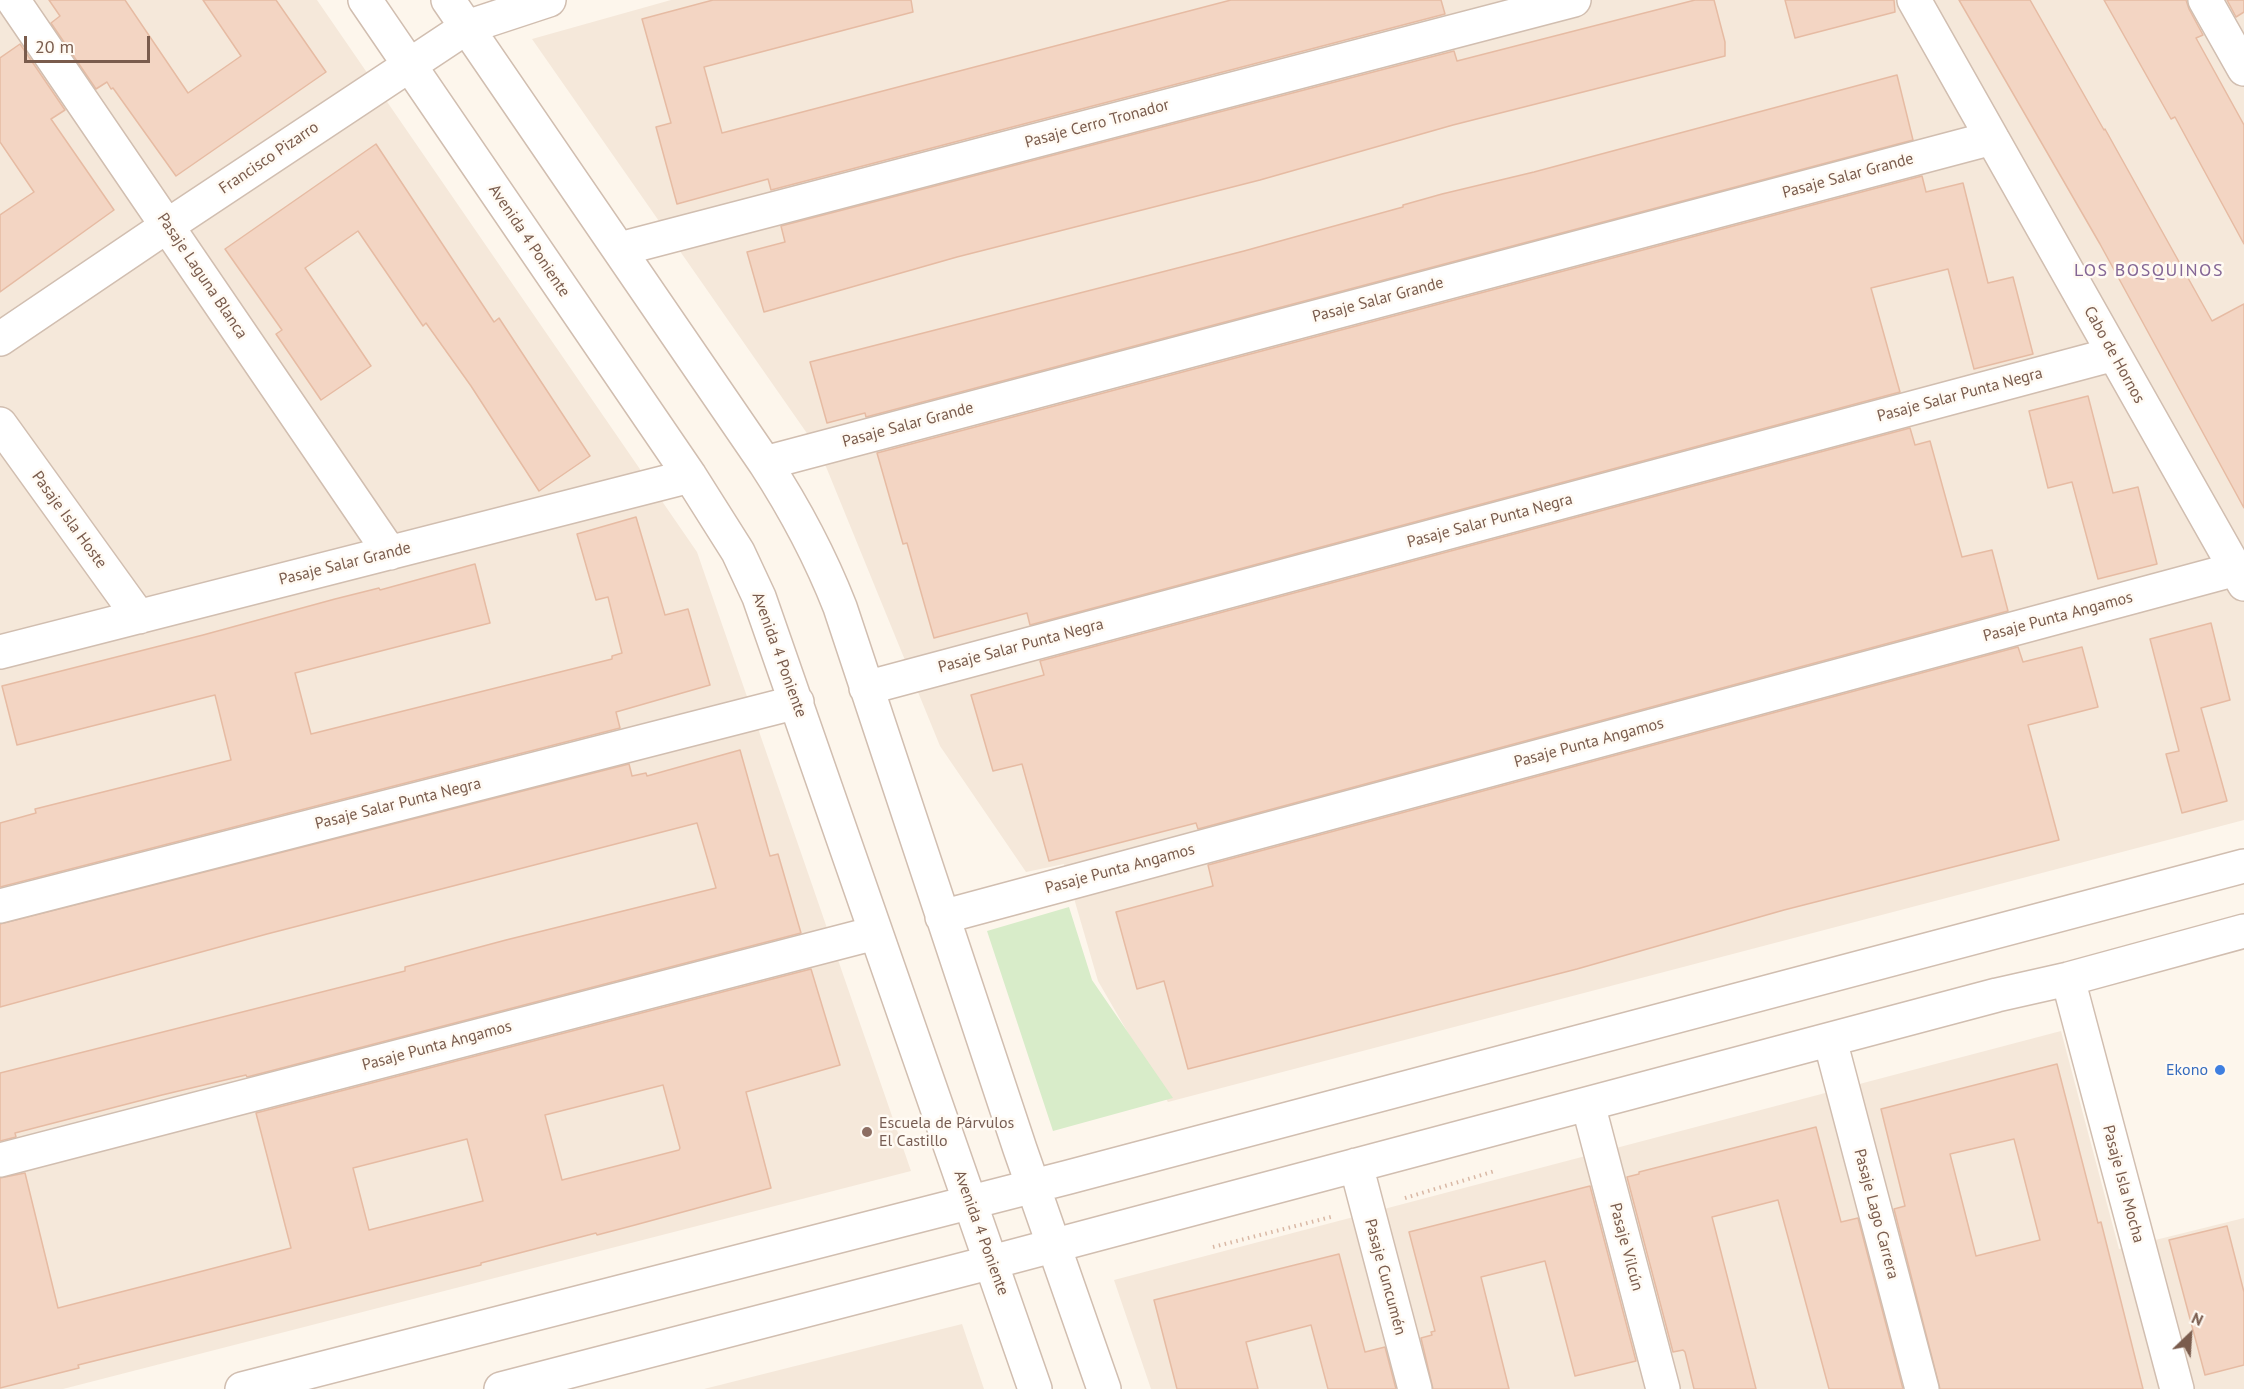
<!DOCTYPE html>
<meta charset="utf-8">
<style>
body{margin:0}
#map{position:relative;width:2244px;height:1389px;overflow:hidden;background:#fdf6ec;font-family:"PT Sans",sans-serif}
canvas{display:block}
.north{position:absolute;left:2160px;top:1305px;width:60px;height:60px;-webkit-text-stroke:4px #fffaf3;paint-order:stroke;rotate:25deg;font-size:16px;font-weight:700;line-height:24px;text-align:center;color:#7a5c4d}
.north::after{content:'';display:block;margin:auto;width:21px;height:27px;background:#7a5c4d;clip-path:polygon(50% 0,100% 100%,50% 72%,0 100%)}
.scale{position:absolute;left:24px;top:36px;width:126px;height:27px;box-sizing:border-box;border:3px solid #7a5c4d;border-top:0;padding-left:8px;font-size:18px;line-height:21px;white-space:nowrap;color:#7a5c4d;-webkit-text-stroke:4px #fffaf3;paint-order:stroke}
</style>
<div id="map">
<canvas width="2244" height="1389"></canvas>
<div class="north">N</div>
<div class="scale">20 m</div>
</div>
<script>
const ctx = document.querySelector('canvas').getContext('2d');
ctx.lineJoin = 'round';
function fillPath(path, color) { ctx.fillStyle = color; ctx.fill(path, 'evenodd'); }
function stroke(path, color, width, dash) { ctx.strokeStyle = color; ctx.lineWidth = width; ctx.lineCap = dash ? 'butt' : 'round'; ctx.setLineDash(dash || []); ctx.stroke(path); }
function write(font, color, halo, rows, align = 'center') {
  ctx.font = font + ' "PT Sans",sans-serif'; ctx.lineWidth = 5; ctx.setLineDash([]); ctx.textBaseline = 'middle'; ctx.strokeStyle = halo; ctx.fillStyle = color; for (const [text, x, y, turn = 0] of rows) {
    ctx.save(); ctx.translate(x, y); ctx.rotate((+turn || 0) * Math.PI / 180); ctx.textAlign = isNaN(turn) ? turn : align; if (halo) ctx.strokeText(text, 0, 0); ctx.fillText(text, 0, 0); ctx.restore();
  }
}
fillPath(new Path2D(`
 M 0,0 L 317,0 L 697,552 L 911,1171 L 63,1389 L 0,1389 Z
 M 671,0 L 2244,0 L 2244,820 L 1168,1102 L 1098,981 L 1064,864 L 1026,872 L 940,746 L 820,452 L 532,39 Z
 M 2061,1031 L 2119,1249 L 2244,1218 L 2244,1389 L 1151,1389 L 1114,1280 Z
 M 962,1324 L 984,1389 L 704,1389 Z`), '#f5e8da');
fillPath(new Path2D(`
 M 1069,907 L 1092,980 L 1173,1098 L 1053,1131 L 987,931 Z`), '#d8ecc9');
const building = new Path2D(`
 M 49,0 L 125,0 L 188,93 L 241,56 L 203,0 L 276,0 L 326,72 L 176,176 L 113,88 L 111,89 L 107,82 L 96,89 L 51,23 L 60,16 Z
 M 713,0 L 911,0 L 913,12 L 704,67 L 722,133 L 1231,0 L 1441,0 L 1445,14 L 771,190 L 768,179 L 677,204 L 656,127 L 671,123 L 642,19 Z
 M 1695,0 L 1714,0 L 1725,42 L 1725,56 L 1453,125 L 1260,180 L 957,257 L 764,312 L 747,252 L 785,242 L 781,226 L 1454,51 L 1457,61 Z
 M 1785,0 L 1894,0 L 1895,12 L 1795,38 Z
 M 1959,0 L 2030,0 L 2104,130 L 2105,129 L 2212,321 L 2244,304 L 2244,508 L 2100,244 Z
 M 2104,0 L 2186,0 L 2189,9 L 2203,35 L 2196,38 L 2244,125 L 2244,244 L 2175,117 L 2171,119 Z
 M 2227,0 L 2244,0 L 2244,12 L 2236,17 Z
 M 20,44 L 65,110 L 51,119 L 114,210 L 0,292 L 0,215 L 34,192 L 0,142 L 0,58 Z
 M 1897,75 L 1913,140 L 866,417 L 865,413 L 827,423 L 810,362 L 1244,251 L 1403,207 L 1403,205 L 1442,194 L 1534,172 Z
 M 376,144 L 494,322 L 499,318 L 590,456 L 539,491 L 471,386 L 426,323 L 423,326 L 358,231 L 305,268 L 371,366 L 321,400 L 276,334 L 282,330 L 225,249 Z
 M 1922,176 L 1926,192 L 1963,183 L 1988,283 L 2013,277 L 2033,354 L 1974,369 L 1948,269 L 1871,288 L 1900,392 L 1030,625 L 1027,613 L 934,638 L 907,543 L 903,544 L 877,453 Z
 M 2088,396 L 2113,493 L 2138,487 L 2157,564 L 2098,579 L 2072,482 L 2048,488 L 2029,411 Z
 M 1910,428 L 1915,445 L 1930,441 L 1962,557 L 1992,550 L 2008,611 L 1198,829 L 1196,823 L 1049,861 L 1022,764 L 993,771 L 971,695 L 1044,675 L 1040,661 Z
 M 636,517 L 665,615 L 688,609 L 710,685 L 616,712 L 620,728 L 0,887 L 0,823 L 36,813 L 35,809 L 231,760 L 215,695 L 17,745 L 2,686 L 203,635 L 335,599 L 379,588 L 380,590 L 475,564 L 490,623 L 295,673 L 311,734 L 612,659 L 612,656 L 622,653 L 608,597 L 596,600 L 577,534 Z
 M 2211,623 L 2230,700 L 2201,708 L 2227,801 L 2182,813 L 2166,754 L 2179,751 L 2150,639 Z
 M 2018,647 L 2023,662 L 2082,647 L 2098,707 L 2028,725 L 2059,840 L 1784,910 L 1577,969 L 1188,1069 L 1164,981 L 1137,989 L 1116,912 L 1213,886 L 1208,865 Z
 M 740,750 L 770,856 L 778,854 L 801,933 L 247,1077 L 246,1075 L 162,1095 L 15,1133 L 16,1137 L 0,1141 L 0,1073 L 405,971 L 405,967 L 506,940 L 716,888 L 697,823 L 267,934 L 0,1007 L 0,924 L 629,764 L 632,776 L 646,773 L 647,776 Z
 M 811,969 L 840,1065 L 746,1092 L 771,1188 L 635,1225 L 597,1235 L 596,1233 L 481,1263 L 481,1265 L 78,1365 L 79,1368 L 0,1388 L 0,1178 L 25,1173 L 58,1308 L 195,1273 L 291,1248 L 256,1113 ZM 663,1085 L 680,1148 L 679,1150 L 562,1180 L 545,1115 ZM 467,1139 L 483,1201 L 369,1230 L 353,1168 Z
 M 2057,1064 L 2098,1223 L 2101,1222 L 2143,1389 L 1940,1389 L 1894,1209 L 1905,1206 L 1881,1109 ZM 2014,1139 L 2040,1240 L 1976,1256 L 1950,1154 Z
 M 1816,1127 L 1841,1222 L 1858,1218 L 1903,1389 L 1829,1389 L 1778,1200 L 1712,1217 L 1756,1389 L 1694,1389 L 1685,1352 L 1683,1350 L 1673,1352 L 1627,1177 L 1639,1174 L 1639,1172 Z
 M 1590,1186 L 1636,1361 L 1575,1376 L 1545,1261 L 1481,1277 L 1509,1389 L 1433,1389 L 1421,1338 L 1432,1335 L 1431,1332 L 1435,1331 L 1409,1232 Z
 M 2227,1226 L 2244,1292 L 2244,1365 L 2205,1375 L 2169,1240 Z
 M 1339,1254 L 1365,1352 L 1385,1347 L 1396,1389 L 1328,1389 L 1311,1325 L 1246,1342 L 1258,1389 L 1177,1389 L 1154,1300 Z`);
fillPath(building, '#f3d5c3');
stroke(building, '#e6bba3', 1.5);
const minor = new Path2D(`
 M 13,0 L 390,553
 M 365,0 L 690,476 L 738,552 L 759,597 L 1035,1389
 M 448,0 L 765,463 C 795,509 820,556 840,607 L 1020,1149 L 1104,1389
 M 1914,0 L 2244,584
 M 2205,0 L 2244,69
 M 620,249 L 1574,0
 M 0,339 L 167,226 L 467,27 L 549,0
 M 0,424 L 139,617
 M 765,463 L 1992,138
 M 0,652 L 690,476
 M 866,688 L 2114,354
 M 0,906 L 797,702
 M 942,917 L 2236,569
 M 2068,979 L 2177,1389
 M 1830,1040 L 1922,1389
 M 1588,1104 L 1663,1389
 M 0,1160 L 875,933
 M 1356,1165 L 1415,1389
 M 242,1389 L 1069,1177 L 2244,866
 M 501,1389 L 992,1262 L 1997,995 L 2068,979 L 2244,931`);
stroke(minor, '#d1beb0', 36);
stroke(new Path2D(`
 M 1405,1198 L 1495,1171
 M 1213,1247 L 1331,1217`), '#d9b8a5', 4, [1.5, 4.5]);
stroke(minor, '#fff', 33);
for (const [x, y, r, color] of [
 [2220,1070,6,"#3f7fe0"],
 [867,1132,6,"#8d6e63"]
]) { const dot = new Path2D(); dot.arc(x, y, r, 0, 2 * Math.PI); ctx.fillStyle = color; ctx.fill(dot); stroke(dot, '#fffaf3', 2); }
write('16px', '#7a5c4d', '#fffaf3', [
 ["Pasaje Cerro Tronador",1097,124,-15],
 ["Francisco Pizarro",269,158,-34],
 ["Pasaje Salar Grande",1848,176,-15],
 ["Avenida 4 Poniente",529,241,56],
 ["Pasaje Laguna Blanca",202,276,56],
 ["Pasaje Salar Grande",1378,300,-15],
 ["Cabo de Hornos",2114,355,61],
 ["Pasaje Salar Punta Negra",1960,395,-15],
 ["Pasaje Salar Grande",908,425,-15],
 ["Pasaje Isla Hoste",69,520,54],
 ["Pasaje Salar Punta Negra",1490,521,-15],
 ["Pasaje Salar Grande",345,564,-14],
 ["Pasaje Punta Angamos",2058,617,-15],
 ["Pasaje Salar Punta Negra",1021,646,-15],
 ["Avenida 4 Poniente",779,655,70],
 ["Pasaje Punta Angamos",1589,743,-15],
 ["Pasaje Salar Punta Negra",398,804,-14],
 ["Pasaje Punta Angamos",1120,869,-15],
 ["Pasaje Punta Angamos",437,1046,-15],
 ["Pasaje Isla Mocha",2123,1184,75],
 ["Pasaje Lago Carrera",1876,1214,75],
 ["Avenida 4 Poniente",981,1233,70],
 ["Pasaje Vilcún",1626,1247,75],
 ["Pasaje Cuncumén",1385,1277,75]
]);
write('16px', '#366cbe', '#fffaf3', [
 ["Ekono",2208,1070]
], 'right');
write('16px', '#785e54', '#fffaf3', [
 ["Escuela de Párvulos",879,1123],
 ["El Castillo",879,1141]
], 'left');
ctx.letterSpacing = '1.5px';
write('18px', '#846695', '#fffaf3', [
 ["LOS BOSQUINOS",2149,271]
]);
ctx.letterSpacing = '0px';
</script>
